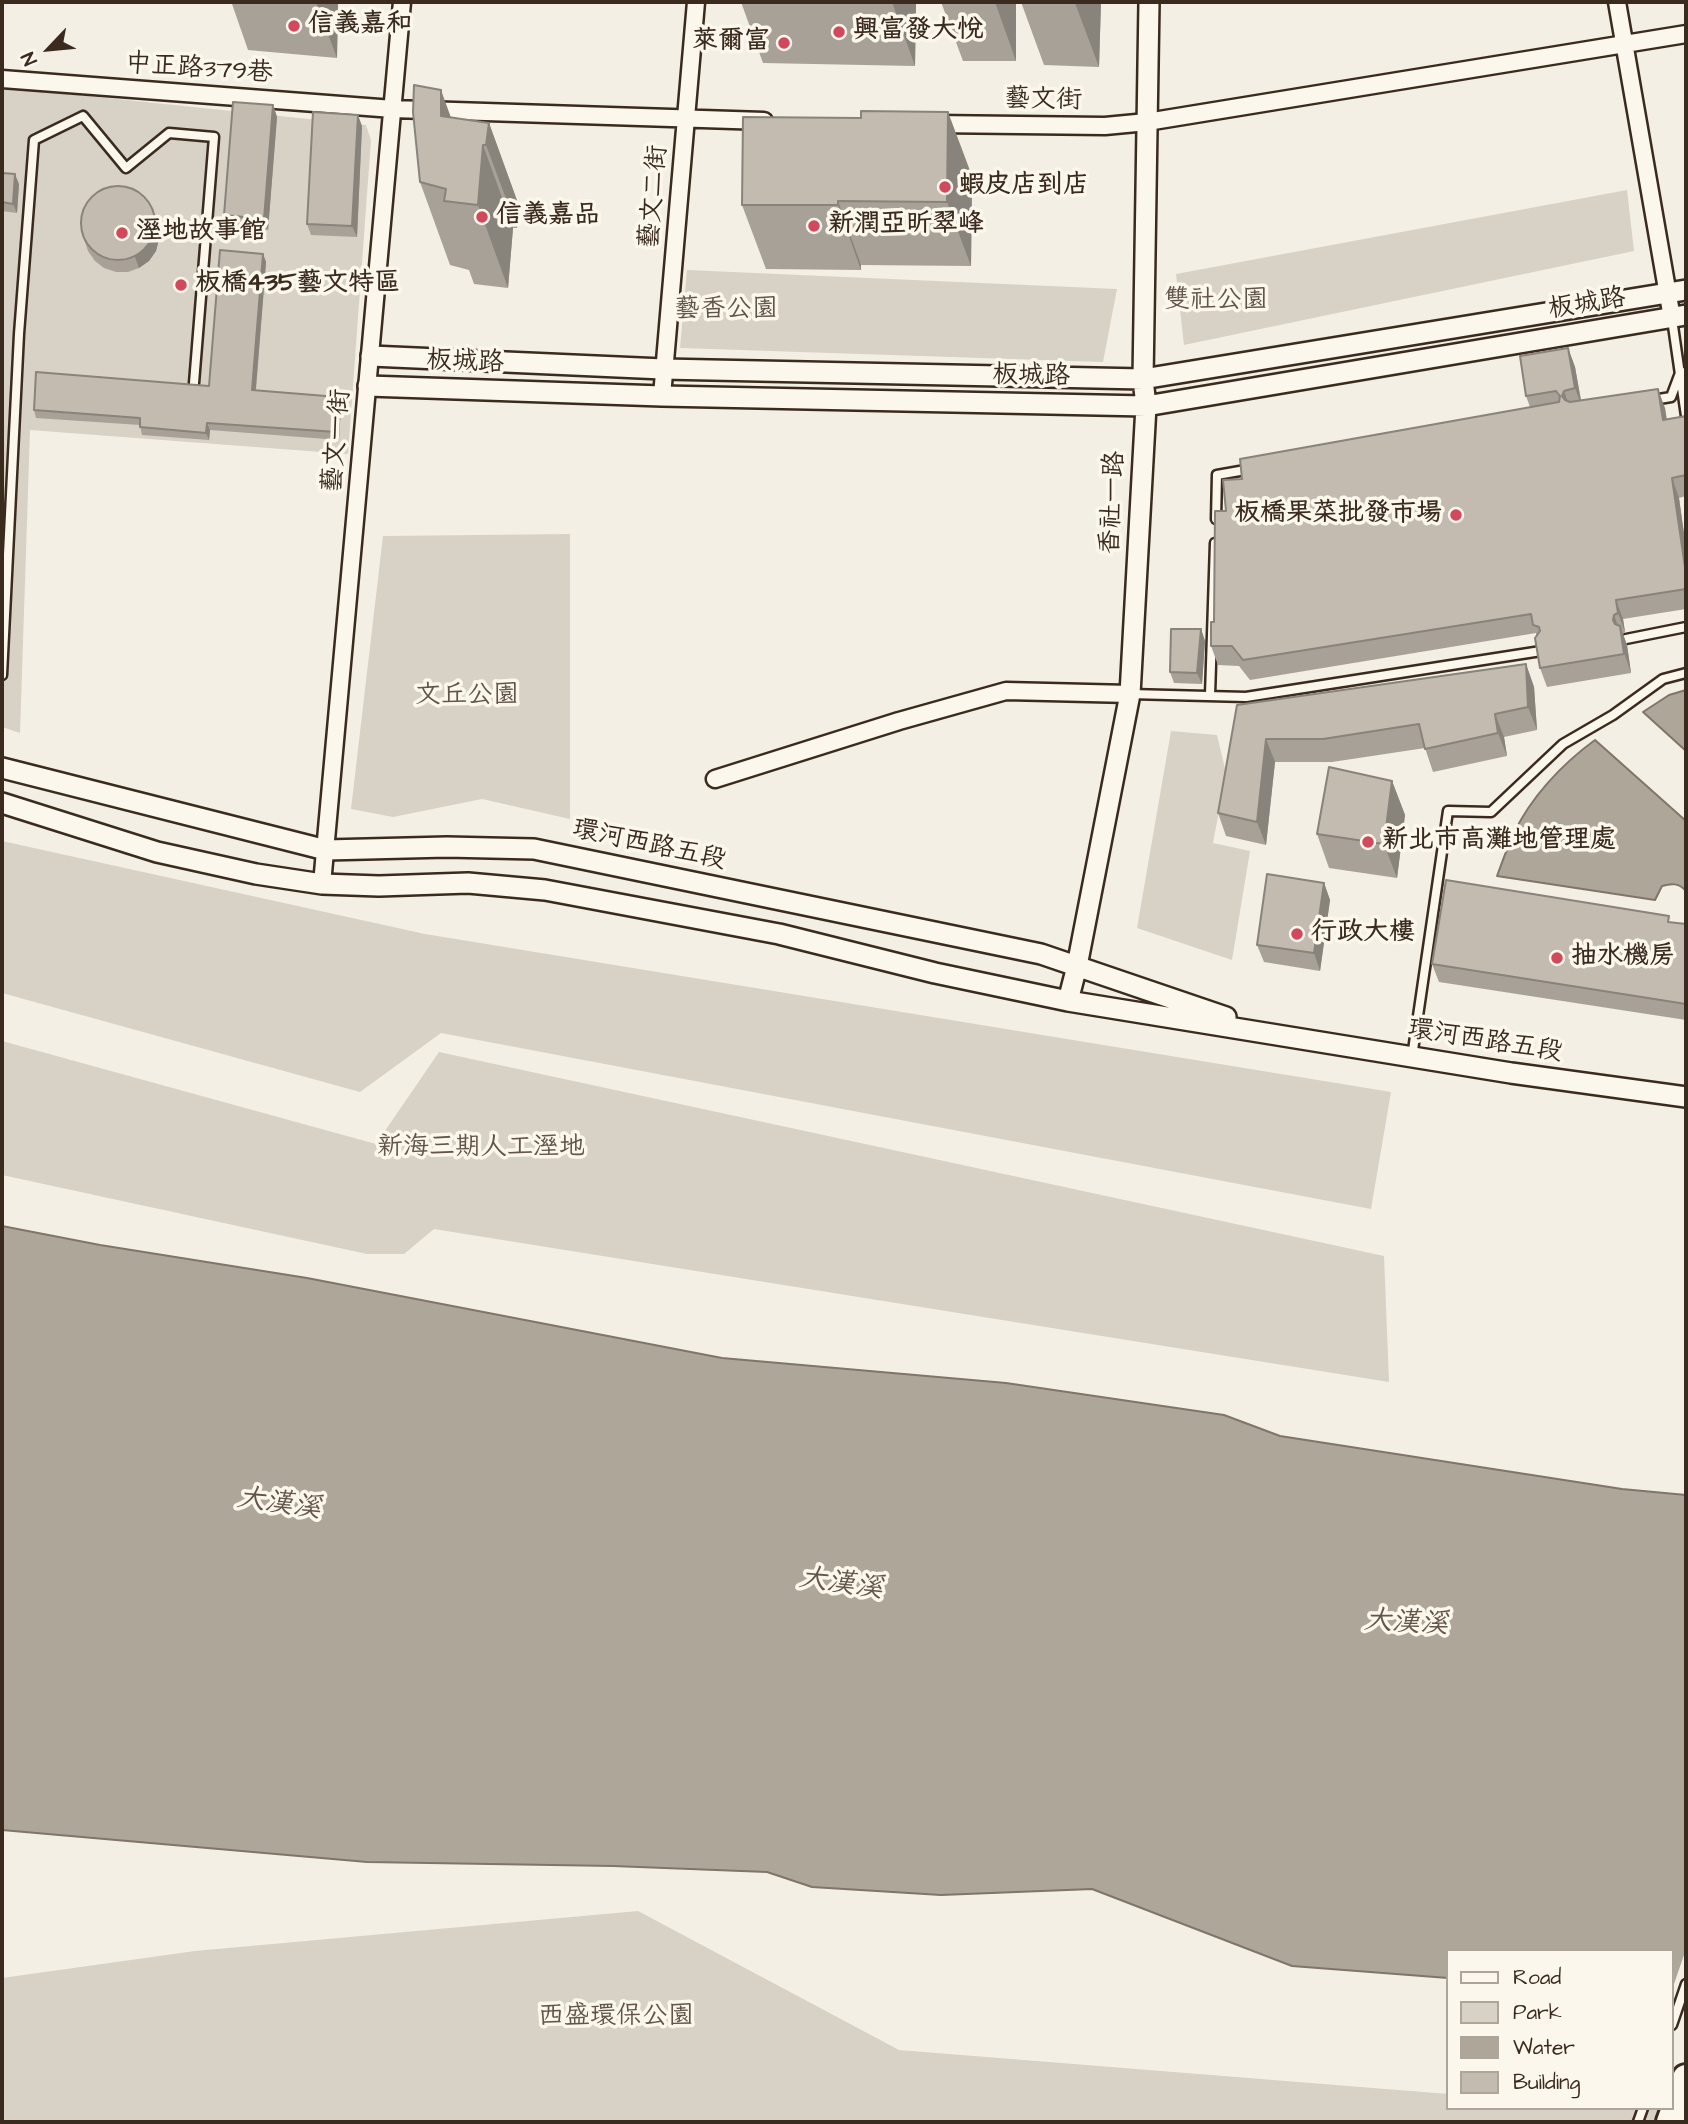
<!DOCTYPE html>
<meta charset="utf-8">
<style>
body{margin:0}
#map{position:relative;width:1688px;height:2124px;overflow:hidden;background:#f3efe4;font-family:"Architects Daughter",sans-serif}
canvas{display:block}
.frame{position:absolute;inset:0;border:4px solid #3b2a1e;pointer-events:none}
.legend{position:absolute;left:1446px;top:1949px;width:228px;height:161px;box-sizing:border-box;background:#fbf7ec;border:2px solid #aea59a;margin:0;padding:9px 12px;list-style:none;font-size:21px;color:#3b2a1e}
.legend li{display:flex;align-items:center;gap:14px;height:35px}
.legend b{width:35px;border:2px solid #aea59a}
.north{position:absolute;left:14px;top:14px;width:70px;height:70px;-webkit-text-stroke:5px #fbf7ec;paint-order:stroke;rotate:244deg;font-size:19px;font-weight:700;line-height:28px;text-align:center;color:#3b2a1e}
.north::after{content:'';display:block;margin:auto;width:24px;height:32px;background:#3b2a1e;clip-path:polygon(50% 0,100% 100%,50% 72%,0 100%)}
</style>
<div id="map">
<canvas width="1688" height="2124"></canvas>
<div class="frame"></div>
<ul class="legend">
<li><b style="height:9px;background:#fbf7ec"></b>Road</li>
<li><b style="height:19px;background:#d8d1c6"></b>Park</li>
<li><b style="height:19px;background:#afa69a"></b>Water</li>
<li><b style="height:19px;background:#c3bbb0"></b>Building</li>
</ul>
<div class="north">N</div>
</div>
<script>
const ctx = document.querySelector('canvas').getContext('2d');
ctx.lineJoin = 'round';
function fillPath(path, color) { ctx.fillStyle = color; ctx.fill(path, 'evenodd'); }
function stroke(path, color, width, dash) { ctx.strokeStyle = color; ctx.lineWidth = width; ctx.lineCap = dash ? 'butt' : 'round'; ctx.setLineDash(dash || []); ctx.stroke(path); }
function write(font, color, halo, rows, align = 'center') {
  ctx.font = font + ' "Architects Daughter","LXGW WenKai TC",sans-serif'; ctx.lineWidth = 7; ctx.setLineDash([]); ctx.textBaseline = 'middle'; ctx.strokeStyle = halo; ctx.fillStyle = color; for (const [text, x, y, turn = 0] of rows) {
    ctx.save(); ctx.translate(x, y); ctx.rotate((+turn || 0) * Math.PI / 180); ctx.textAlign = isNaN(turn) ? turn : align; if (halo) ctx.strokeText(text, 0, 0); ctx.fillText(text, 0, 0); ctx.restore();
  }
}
fillPath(new Path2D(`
 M 2,87 L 366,125 L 371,140 L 348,454 L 30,430 L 20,733 L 2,727 Z
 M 1627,190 L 1634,251 L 1184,345 L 1176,274 Z
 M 687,270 L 1117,289 L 1103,362 L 680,348 Z
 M 570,534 L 570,819 L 482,799 L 393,817 L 351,809 L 383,536 Z
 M 1171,731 L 1217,735 L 1226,773 L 1213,843 L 1250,851 L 1232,960 L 1137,928 Z
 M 2,841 L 425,934 L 1391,1092 L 1371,1209 L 441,1033 L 360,1092 L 2,993 Z
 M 2,1041 L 376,1144 L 439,1052 L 1384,1256 L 1389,1382 L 434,1229 L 404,1254 L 367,1254 L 2,1175 Z
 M 638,1911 L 899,2050 L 1448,2094 L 1448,2108 L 1632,2108 L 1686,2113 L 1686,2122 L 2,2122 L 2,1978 L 195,1951 Z`), '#d8d1c6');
const water = new Path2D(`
 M 1686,690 L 1686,751 L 1643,712 L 1669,695 Z
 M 1595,740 L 1686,821 L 1686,891 C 1679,883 1672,883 1662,886 L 1655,900 L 1497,876 C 1502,863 1507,848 1513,835 C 1530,798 1562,764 1595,740 Z
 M 2,1226 L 100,1245 L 307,1278 L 722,1358 L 1006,1383 L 1224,1415 L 1280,1436 L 1622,1489 L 1686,1495 L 1686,1987 L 1672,1987 L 1672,1951 L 1448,1951 L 1448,1978 L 1292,1966 L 1092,1889 L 941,1895 L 812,1887 L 767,1872 L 613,1866 L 367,1862 L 2,1830 Z`);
fillPath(water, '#afa69a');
stroke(water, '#817468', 2);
fillPath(new Path2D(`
 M 1686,1949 L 1686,1991 L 1672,1990 Z`), '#f3efe4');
const service = new Path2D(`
 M 1672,319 L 1686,416
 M 1653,400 L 1671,397 L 1680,373 L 1686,372
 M 1216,519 L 1217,475 L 1251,469
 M 1626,639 L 1686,627
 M 2,675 L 19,334 L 34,140 L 83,116 L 126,168 L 169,133 L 214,137 L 194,383
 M 1130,694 L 1246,697 L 1541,651
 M 1210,695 L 1215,543
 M 1412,1057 L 1448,811 L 1491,812 L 1563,744 L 1613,715 L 1663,679 L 1686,673
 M 1672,2025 L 1686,1984
 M 1638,2122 L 1643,2108`);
const minor = new Path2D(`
 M 1617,2 L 1672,318
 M 2,79 L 393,109 L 764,121
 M 933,124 L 1105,126 L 1147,122 L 1686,34
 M 662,396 L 696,2
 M 715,779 L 899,721 L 1006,691 L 1130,694
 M 322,884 L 402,2`);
const tertiary = new Path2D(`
 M 371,356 L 663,369 L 1143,379 L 1686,290
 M 368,386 L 662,396 L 1146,406 L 1686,315
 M 2,768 L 326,850 L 447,847 L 534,849 L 1041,954 L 1226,1017
 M 2,803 L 157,852 L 256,874 L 322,884 L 379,886 L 468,883 L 545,890 L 779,934 L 935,973 L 1068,1001 L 1511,1073 L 1686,1097
 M 1068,1001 L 1077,966 L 1130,694 L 1146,406 L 1143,379 L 1149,2`);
const trunk = new Path2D(`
 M 1670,2122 L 1686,2078`);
stroke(service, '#3b2a1e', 13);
stroke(minor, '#3b2a1e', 21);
stroke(tertiary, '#3b2a1e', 24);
stroke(trunk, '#3b2a1e', 32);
stroke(service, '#fbf7ec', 8);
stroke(minor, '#fbf7ec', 16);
stroke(tertiary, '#fbf7ec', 19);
stroke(trunk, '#fbf7ec', 26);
fillPath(new Path2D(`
 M 214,2 L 338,2 L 337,58 L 248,50 L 232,4 Z
 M 741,2 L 916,2 L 915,66 L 763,63 Z
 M 941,2 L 1016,2 L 1016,61 L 963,61 Z
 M 1021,2 L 1101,2 L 1099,67 L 1044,65 Z
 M 273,105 L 277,117 L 268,230 L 229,227 L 224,215 Z
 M 451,117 L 489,123 L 519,206 L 517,228 L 513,228 L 508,288 L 474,284 L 469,270 L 450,265 L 420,182 Z
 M 362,126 L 357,237 L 311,235 L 307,224 Z
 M 2,173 L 19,184 L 17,213 L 2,211 Z
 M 972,176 L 971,266 L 861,265 L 861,270 L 766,269 L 742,205 Z
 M 154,214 L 158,226 L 159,239 L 156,251 L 149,261 L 139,268 L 128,272 L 116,272 L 104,268 L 95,261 L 88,251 L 84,239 Z
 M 263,254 L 266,262 L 256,390 L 341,405 L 339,440 L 210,430 L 209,440 L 142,435 L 140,425 L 36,418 L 34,410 L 209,386 Z
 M 1568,348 L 1575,367 L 1581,400 L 1665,408 L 1666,419 L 1686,416 L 1686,496 L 1679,498 L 1686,548 L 1686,609 L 1623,619 L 1625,632 L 1623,634 L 1627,645 L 1631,673 L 1547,687 L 1540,668 L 1536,633 L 1250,680 L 1239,666 L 1218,665 L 1211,646 L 1226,511 L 1242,479 L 1530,407 L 1526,396 Z
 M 1201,629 L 1205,641 L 1202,684 L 1174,683 L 1170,672 Z
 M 1526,664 L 1534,687 L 1537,730 L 1504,737 L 1507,756 L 1433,772 L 1425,748 L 1332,762 L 1275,762 L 1266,845 L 1226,836 L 1218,813 L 1237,705 Z
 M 1392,781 L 1405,815 L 1397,878 L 1329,868 L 1317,834 Z
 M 1324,883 L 1330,900 L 1320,971 L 1264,962 L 1257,945 Z
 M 1671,922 L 1686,924 L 1686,1020 L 1439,982 L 1432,964 Z`), '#a8a197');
fillPath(new Path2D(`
 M 316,2 L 338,2 L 337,58 Z
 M 892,2 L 916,2 L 915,66 Z
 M 995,2 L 1016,2 L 1016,61 Z
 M 1075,2 L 1101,2 L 1099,67 L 1075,3 Z
 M 441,90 L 471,173 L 441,116 Z
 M 273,105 L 277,117 L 268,230 L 264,219 Z
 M 948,112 L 972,176 L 971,266 L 947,202 Z
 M 358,115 L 362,126 L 357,237 L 352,226 Z
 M 489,123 L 519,206 L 517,228 L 486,145 Z
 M 483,145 L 513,228 L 508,288 L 478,205 Z
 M 15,174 L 19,184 L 17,213 L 13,204 Z
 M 838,201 L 861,265 L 861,270 L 838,205 Z
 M 154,214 L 158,226 L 159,239 L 156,251 L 149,261 L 139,268 L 135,257 Z
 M 263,254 L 266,262 L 255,398 L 252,390 Z
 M 2,264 L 4,269 L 2,280 Z
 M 1568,348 L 1575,367 L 1582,407 L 1575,388 Z
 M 1658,389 L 1665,408 L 1670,439 L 1663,420 Z
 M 1564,391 L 1571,411 L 1562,396 Z
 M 338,397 L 341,405 L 339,440 L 336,432 Z
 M 207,423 L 210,430 L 209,440 L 206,433 Z
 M 1672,478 L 1679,498 L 1686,548 L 1686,574 Z
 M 1616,600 L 1623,619 L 1625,632 L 1618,613 Z
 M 1614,615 L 1621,634 L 1620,626 L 1627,645 L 1631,673 L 1613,620 Z
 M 1201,629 L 1205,641 L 1202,684 L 1197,673 Z
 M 1526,664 L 1534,687 L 1537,730 L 1528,707 Z
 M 1495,714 L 1504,737 L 1507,756 L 1498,733 Z
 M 1266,739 L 1275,762 L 1266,845 L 1257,822 Z
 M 1392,781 L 1405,815 L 1397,878 L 1384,844 Z
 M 1324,883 L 1330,900 L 1320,971 L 1314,953 Z`), '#88837b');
const building = new Path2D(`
 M 414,85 L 441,90 L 441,116 L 489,123 L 486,145 L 483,145 L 478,205 L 444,201 L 446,189 L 420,182 L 413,112 Z
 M 233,102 L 273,105 L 264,219 L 224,215 Z
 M 861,111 L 948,112 L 947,202 L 838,201 L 838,205 L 742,205 L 743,117 L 861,118 Z
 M 313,112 L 358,115 L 352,226 L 307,224 Z
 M 2,173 L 15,174 L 13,204 L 2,202 Z
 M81 223a37 37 0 1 1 74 0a37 37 0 1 1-74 0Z
 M 220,250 L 263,254 L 252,390 L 338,397 L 336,432 L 207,423 L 206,433 L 140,427 L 140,418 L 34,410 L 36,372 L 209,386 Z
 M 1568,348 L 1575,388 L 1564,391 L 1562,396 L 1565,400 L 1570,402 L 1658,389 L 1663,420 L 1686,416 L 1686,475 L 1672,478 L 1686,574 L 1686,589 L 1616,600 L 1618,613 L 1614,615 L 1613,620 L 1615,624 L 1620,626 L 1624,654 L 1540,668 L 1535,638 L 1540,631 L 1539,627 L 1533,625 L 1531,614 L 1243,660 L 1232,646 L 1211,646 L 1211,622 L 1214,622 L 1215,511 L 1226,511 L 1223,480 L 1242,479 L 1240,459 L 1559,402 L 1560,396 L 1556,391 L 1526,396 L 1520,356 Z
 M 1171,629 L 1201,629 L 1197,673 L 1170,672 Z
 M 1526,664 L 1528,707 L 1495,714 L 1498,733 L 1425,749 L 1419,724 L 1323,739 L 1266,739 L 1257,822 L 1218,813 L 1237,705 Z
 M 1329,767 L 1392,781 L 1384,844 L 1317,834 Z
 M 1267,874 L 1324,883 L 1314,953 L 1257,945 Z
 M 1446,880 L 1669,916 L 1668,922 L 1686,924 L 1686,1004 L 1432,964 Z`);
fillPath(building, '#c3bbb0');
stroke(building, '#88837b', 2);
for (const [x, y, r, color] of [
 [294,26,7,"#d1495b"],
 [839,32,7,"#d1495b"],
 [784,43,7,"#d1495b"],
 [945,187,7,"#d1495b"],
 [482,217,7,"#d1495b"],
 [814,226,7,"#d1495b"],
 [122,233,7,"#d1495b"],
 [181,285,7,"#d1495b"],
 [1456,515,7,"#d1495b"],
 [1368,842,7,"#d1495b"],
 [1297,934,7,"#d1495b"],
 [1557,958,7,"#d1495b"]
]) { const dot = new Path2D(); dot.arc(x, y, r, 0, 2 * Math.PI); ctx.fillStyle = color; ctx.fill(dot); stroke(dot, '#fbf7ec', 2.5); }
write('bold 26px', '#3b2a1e', '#fbf7ec', [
 ["信義嘉和",308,26],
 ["興富發大悦",853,32],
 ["萊爾富",770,43,"right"],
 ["蝦皮店到店",959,187],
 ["信義嘉品",496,217],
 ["新潤亞昕翠峰",828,226],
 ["溼地故事館",136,233],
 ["板橋435藝文特區",195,285],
 ["板橋果菜批發市場",1442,515,"right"],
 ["新北市高灘地管理處",1382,842],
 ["行政大樓",1311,934],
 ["抽水機房",1571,958]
], 'left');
write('26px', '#3b2a1e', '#fbf7ec', [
 ["中正路379巷",199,70,4],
 ["藝文街",1043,101,1],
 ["藝文二街",655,197,-85],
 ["板城路",1587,305,-9],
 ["板城路",465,363,2],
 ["板城路",1031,377,1],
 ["藝文一街",338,441,-85],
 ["香社一路",1114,503,-87],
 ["環河西路五段",649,846,12],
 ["環河西路五段",1485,1042,9]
]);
write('26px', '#625448', '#fbf7ec', [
 ["雙社公園",1216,302],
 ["藝香公園",726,311],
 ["文丘公園",467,697],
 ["新海三期人工溼地",481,1149],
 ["西盛環保公園",616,2018]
]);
write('italic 28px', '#645549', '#fbf7ec', [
 ["大漢溪",279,1505,8],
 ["大漢溪",841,1585,8],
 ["大漢溪",1406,1624,3]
]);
</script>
